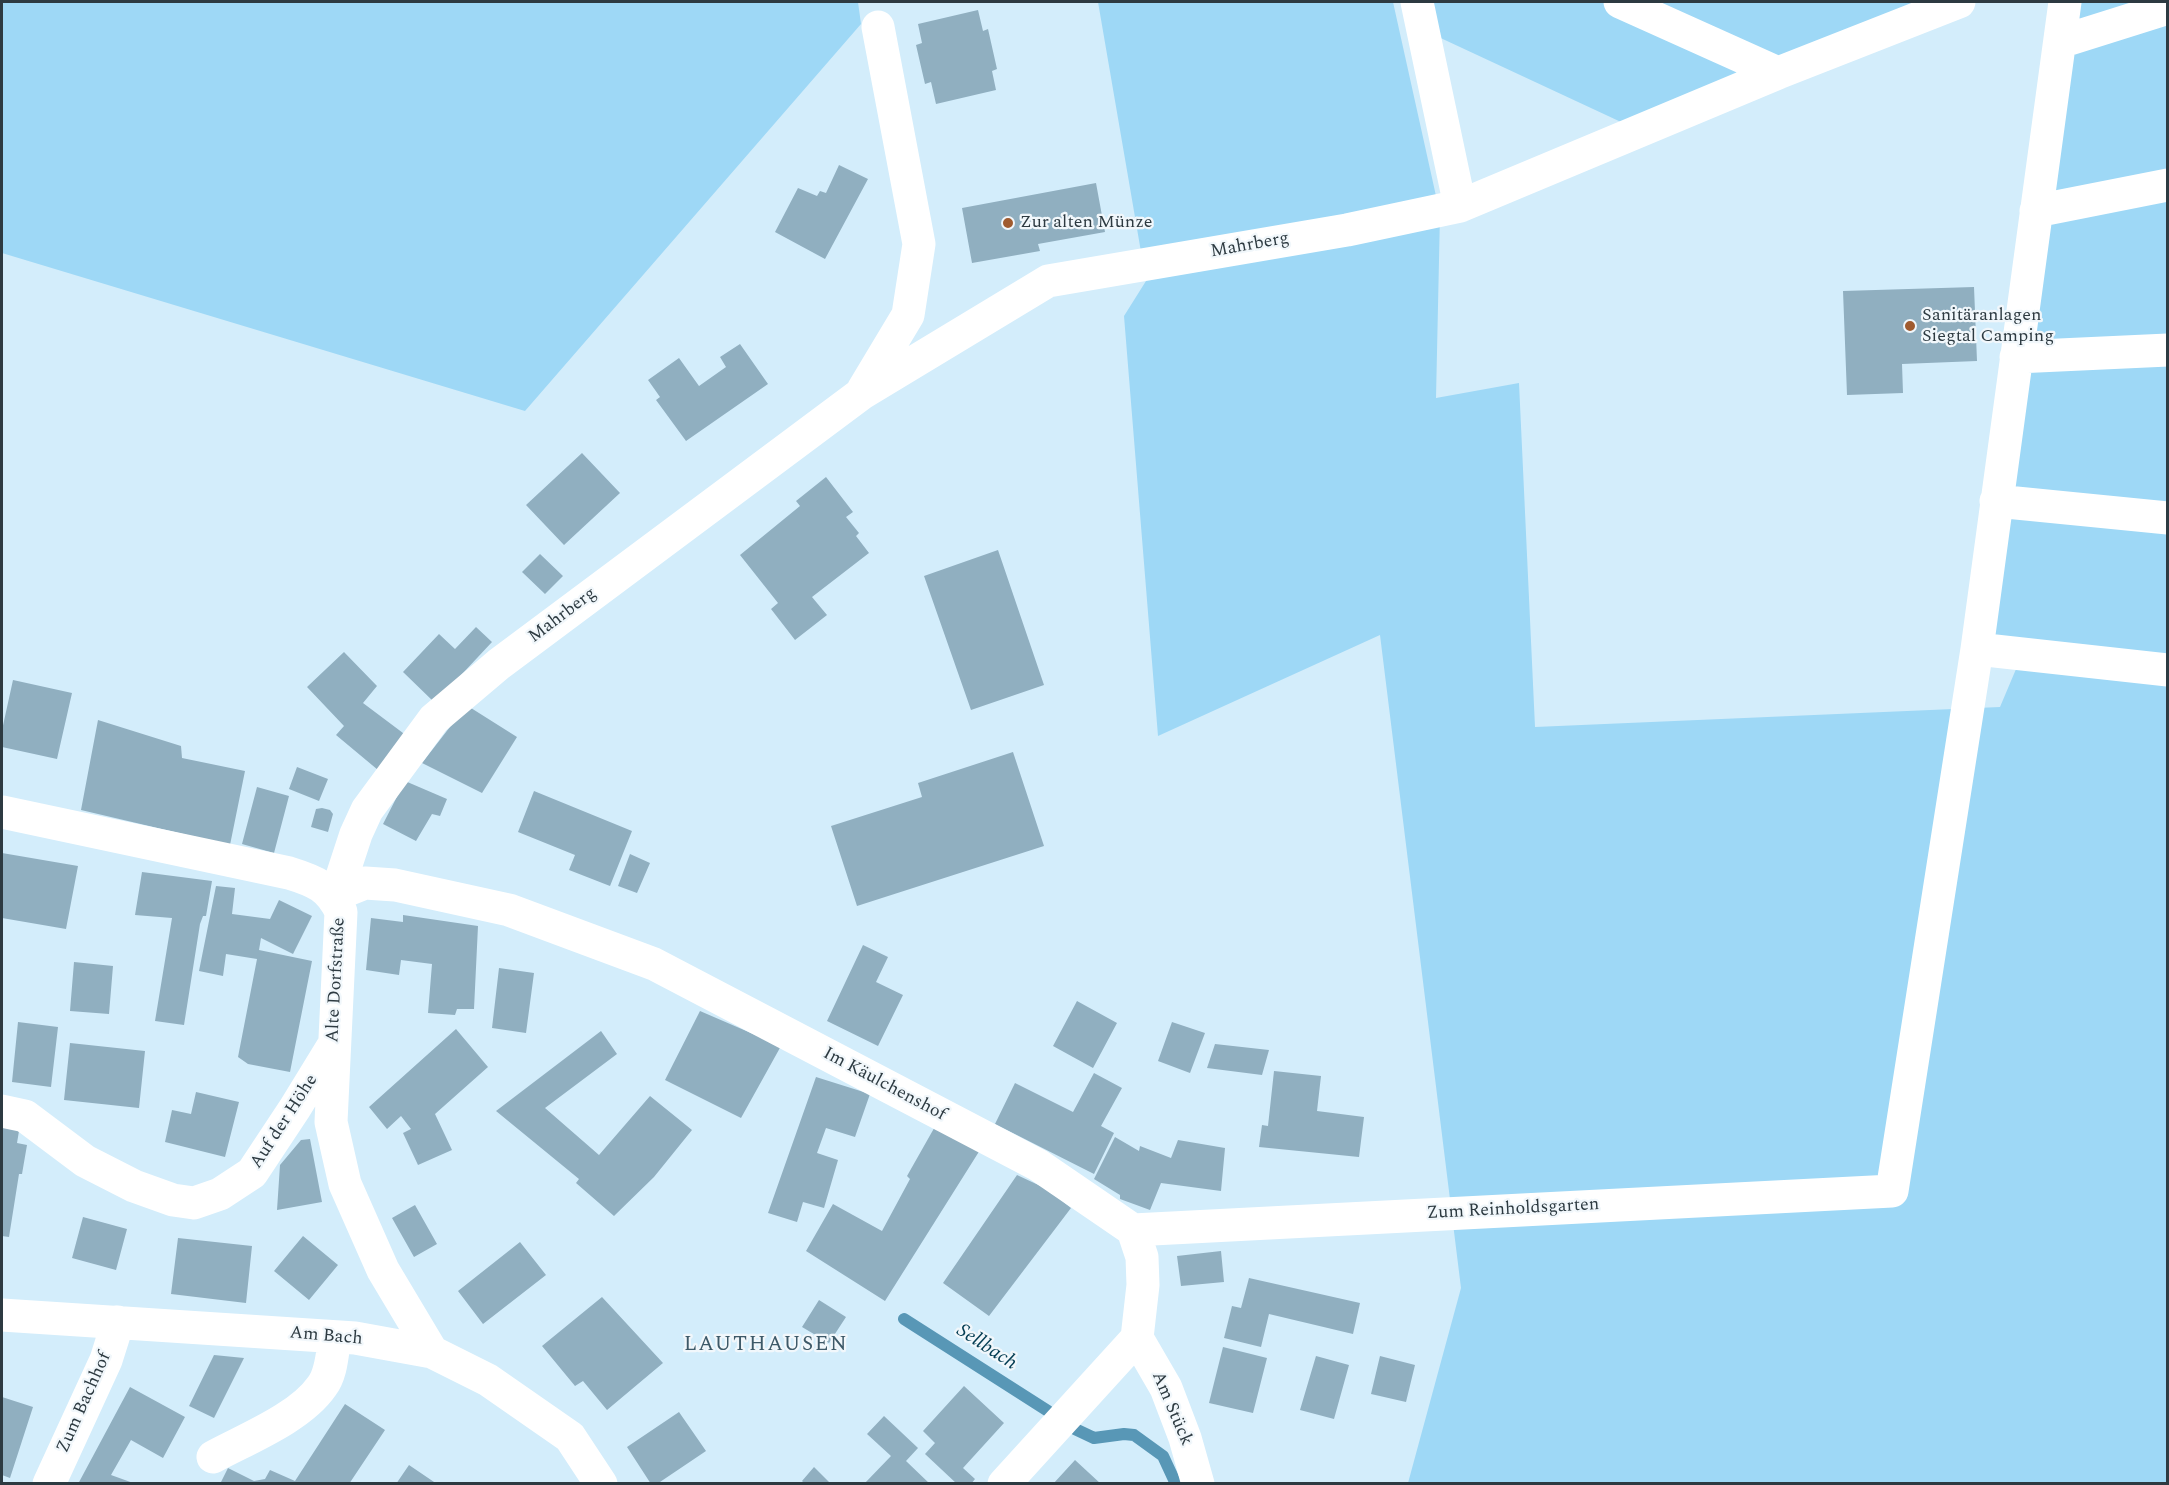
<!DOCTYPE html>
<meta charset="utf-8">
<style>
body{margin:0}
#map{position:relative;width:2169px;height:1485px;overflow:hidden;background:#d3edfb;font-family:Spectral,serif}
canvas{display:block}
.frame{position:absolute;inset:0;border:3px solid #2d3a41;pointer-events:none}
</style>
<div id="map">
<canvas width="2169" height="1485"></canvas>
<div class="frame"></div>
</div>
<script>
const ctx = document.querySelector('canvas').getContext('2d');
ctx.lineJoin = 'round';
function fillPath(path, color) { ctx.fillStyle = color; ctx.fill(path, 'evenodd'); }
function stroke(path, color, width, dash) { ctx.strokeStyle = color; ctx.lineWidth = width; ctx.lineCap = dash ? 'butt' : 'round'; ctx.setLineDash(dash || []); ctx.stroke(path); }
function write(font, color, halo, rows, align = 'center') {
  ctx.font = font + ' Spectral,serif'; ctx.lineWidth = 4.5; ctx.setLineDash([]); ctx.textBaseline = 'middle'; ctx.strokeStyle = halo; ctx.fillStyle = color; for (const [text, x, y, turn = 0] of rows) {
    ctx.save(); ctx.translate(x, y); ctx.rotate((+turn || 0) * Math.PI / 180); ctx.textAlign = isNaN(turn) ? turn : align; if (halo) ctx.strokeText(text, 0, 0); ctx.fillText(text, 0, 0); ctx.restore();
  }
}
fillPath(new Path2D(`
 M 2,2 L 858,2 L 861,24 L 525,411 L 2,253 Z
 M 1098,2 L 1393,2 L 1440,214 L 1436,398 L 1519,383 L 1535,727 L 2000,707 L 2019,662 L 2167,680 L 2167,1483 L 1408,1483 L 1461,1288 L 1380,635 L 1158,736 L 1124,316 L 1146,281 Z
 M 1428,2 L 1920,2 L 1621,122 L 1432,34 Z
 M 2078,2 L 2167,2 L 2167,659 L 1993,637 Z`), '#9ed8f6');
stroke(new Path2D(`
 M 904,1319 L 1048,1411
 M 1075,1429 L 1094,1438 L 1124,1434 L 1134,1435 L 1163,1456 L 1176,1484`), '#5897b6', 12);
fillPath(new Path2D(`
 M 978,10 L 983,31 L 988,29 L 997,69 L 992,71 L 996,90 L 936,104 L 931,82 L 925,84 L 916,45 L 922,43 L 918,24 Z
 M 839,165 L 868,179 L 825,259 L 775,232 L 798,188 L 817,196 L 820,191 L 826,193 Z
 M 1096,183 L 1105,232 L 1038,244 L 1040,251 L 972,263 L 962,208 Z
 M 1974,287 L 1977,361 L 1902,364 L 1903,393 L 1847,395 L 1843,291 Z
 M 740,344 L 768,384 L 686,441 L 656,400 L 660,397 L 648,380 L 679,358 L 699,386 L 726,367 L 720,357 Z
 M 582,453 L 620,493 L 564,545 L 526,505 Z
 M 826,477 L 853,512 L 846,517 L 859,533 L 856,536 L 869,553 L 812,597 L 827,615 L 795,640 L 771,609 L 778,603 L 740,555 L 800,506 L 796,501 Z
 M 998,550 L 1044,685 L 971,710 L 924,576 Z
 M 540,554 L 563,576 L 545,594 L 522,572 Z
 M 476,627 L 492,642 L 435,703 L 403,672 L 439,634 L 455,649 Z
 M 344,652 L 377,686 L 363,703 L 411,739 L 384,775 L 336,735 L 344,726 L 307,687 Z
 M 13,680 L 72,693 L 57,759 L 2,747 L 2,730 Z
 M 471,708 L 517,737 L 482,793 L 422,763 L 460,714 Z
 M 98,720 L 181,746 L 182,758 L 245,771 L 230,845 L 81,810 Z
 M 1013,752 L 1044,846 L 857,906 L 831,826 L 922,797 L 918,783 Z
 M 297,767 L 328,779 L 319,801 L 289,789 Z
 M 405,781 L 447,799 L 440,816 L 432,814 L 416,841 L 383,824 Z
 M 257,787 L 289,796 L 274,853 L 242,844 Z
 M 534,791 L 632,831 L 610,886 L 569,870 L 575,855 L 518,832 Z
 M 322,808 L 330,810 L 333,814 L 328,832 L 311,827 L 316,809 Z
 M 2,853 L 78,866 L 66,929 L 2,918 Z
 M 630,854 L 650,863 L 637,893 L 618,886 Z
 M 142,872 L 212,881 L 206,916 L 203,916 L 200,924 L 184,1025 L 155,1021 L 172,918 L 135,915 Z
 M 216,886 L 235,888 L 232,914 L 270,919 L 279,900 L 312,916 L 293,954 L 261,938 L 259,950 L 312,961 L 290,1072 L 248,1064 L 238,1057 L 257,959 L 226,954 L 223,976 L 199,971 Z
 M 403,915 L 478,926 L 474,1009 L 457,1009 L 455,1015 L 428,1013 L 432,964 L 401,960 L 399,975 L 366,970 L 371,918 L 403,922 Z
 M 863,945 L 888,957 L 876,982 L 903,995 L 878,1046 L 827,1021 Z
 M 74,962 L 113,966 L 109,1014 L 70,1011 Z
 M 499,968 L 534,973 L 526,1033 L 492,1028 Z
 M 1077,1001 L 1117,1023 L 1093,1068 L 1053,1046 Z
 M 700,1011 L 781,1046 L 741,1118 L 665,1080 Z
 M 18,1022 L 58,1027 L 51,1087 L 12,1082 Z
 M 1172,1022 L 1205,1033 L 1190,1073 L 1158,1061 Z
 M 456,1029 L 488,1067 L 435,1114 L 452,1150 L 418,1165 L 403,1133 L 411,1129 L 401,1116 L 387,1129 L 369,1107 Z
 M 601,1031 L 617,1054 L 545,1108 L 599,1155 L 650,1096 L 692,1130 L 654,1177 L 614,1216 L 576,1183 L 579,1179 L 496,1111 Z
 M 70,1043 L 145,1051 L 139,1108 L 64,1100 Z
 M 1215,1044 L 1269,1050 L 1262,1075 L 1207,1068 Z
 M 1274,1071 L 1321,1076 L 1317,1111 L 1364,1117 L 1359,1157 L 1259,1147 L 1262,1125 L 1268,1126 Z
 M 1094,1073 L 1122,1088 L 1101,1126 L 1114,1133 L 1094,1174 L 995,1124 L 1015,1083 L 1073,1112 Z
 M 816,1077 L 870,1094 L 855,1137 L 826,1128 L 817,1153 L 838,1160 L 824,1208 L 803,1202 L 797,1222 L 768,1213 Z
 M 196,1092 L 239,1102 L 225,1157 L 165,1142 L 172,1110 L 191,1114 Z
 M 2,1123 L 20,1125 L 17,1143 L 27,1145 L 22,1174 L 19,1174 L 9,1237 L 2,1236 Z
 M 937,1123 L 980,1150 L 885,1301 L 806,1251 L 833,1204 L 882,1231 L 910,1179 L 907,1176 Z
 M 1115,1137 L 1139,1151 L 1140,1146 L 1171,1158 L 1178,1140 L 1225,1148 L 1221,1191 L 1161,1183 L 1150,1210 L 1120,1199 L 1120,1195 L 1094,1179 Z
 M 310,1139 L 322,1202 L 277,1210 L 280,1165 L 301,1140 Z
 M 1017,1175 L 1047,1189 L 1071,1208 L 989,1316 L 943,1283 Z
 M 415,1205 L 437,1244 L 414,1257 L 392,1218 Z
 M 83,1217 L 127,1229 L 116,1270 L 72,1258 Z
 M 303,1236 L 338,1265 L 309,1300 L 274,1271 Z
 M 178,1238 L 252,1246 L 246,1303 L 171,1294 Z
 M 520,1242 L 546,1275 L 483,1324 L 458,1291 Z
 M 1221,1251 L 1224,1282 L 1181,1286 L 1177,1256 Z
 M 1249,1278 L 1360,1303 L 1353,1334 L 1269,1314 L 1261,1347 L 1224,1338 L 1232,1306 L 1241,1308 Z
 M 602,1297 L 663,1363 L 607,1410 L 583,1381 L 575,1386 L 542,1346 Z
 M 819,1300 L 846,1317 L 829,1343 L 802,1327 Z
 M 1223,1347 L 1267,1358 L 1253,1413 L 1209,1403 Z
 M 214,1355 L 244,1358 L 214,1418 L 189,1406 Z
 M 1316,1356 L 1349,1365 L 1334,1419 L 1300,1410 Z
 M 1380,1356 L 1415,1365 L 1406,1402 L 1371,1394 Z
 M 964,1386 L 1004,1423 L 963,1468 L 975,1479 L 971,1484 L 957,1484 L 925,1454 L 935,1443 L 923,1431 Z
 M 130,1387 L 185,1417 L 163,1458 L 131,1440 L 111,1475 L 136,1484 L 78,1484 Z
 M 2,1397 L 33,1407 L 10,1478 L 2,1475 Z
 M 345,1404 L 385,1430 L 349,1484 L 220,1484 L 228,1468 L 254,1481 L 265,1479 L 270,1470 L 295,1481 Z
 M 679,1412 L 706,1451 L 657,1484 L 651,1484 L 627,1447 Z
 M 884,1416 L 918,1448 L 906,1461 L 930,1484 L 864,1484 L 891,1456 L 867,1434 Z
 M 1075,1460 L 1101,1484 L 1053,1484 Z
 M 409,1465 L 437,1484 L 396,1484 Z
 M 814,1467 L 831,1484 L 805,1484 L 802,1481 Z`), '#90afc0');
stroke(new Path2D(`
 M 1620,2 L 1778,73
 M 2060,42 L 2168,8
 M 1460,206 L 1778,73 L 1959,2
 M 2036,211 L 2168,185
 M 2016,357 L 2168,350
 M 863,390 L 908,315 L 919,244 L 878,27
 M 1996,501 L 2168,518
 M 1977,649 L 2168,670
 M 2,812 L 289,873 C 315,881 330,887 341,912 L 331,1122 L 345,1184 L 383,1270 L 432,1352
 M 335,898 L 356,834 L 367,810 L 434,719 L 499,664 L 861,394 L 1048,281 L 1347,230 L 1460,206 L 1417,2
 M 335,898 L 345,891 L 365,883 L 395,885 L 509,910 L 654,964 L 1038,1165 L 1133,1230 L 1142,1257 L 1143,1285 L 1137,1338 L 1004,1484
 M 2,1111 L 25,1116 L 85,1161 L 134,1186 L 173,1200 L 194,1203 L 220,1194 L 252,1173 L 295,1108 L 333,1046
 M 1133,1230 L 1892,1191 L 1977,649 L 2065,2
 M 2,1315 L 355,1338 L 432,1352 L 488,1380 L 570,1437 L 601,1484
 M 1137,1338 L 1166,1388 L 1185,1438 L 1198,1484
 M 213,1457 C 246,1439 300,1418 322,1386 C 332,1373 332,1353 335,1337
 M 49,1484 L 106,1360 L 118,1322`), '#fff', 33);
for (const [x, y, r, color] of [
 [1008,223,6,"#a05b2f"],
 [1910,326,6,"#a05b2f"]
]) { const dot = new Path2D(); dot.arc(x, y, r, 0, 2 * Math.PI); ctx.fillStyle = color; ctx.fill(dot); stroke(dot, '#f1f7fb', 2); }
write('18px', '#2d3a41', '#f1f7fb', [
 ["Zur alten Münze",1020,223],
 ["Sanitäranlagen",1922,316],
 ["Siegtal Camping",1922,337]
], 'left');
write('18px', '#2d3a41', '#f1f7fb', [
 ["Mahrberg",1250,246,-10],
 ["Mahrberg",563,616,-37],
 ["Alte Dorfstraße",337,980,-87],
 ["Im Käulchenshof",884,1085,28],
 ["Auf der Höhe",285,1122,-57],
 ["Zum Reinholdsgarten",1513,1210,-3],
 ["Am Bach",326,1337,5],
 ["Zum Bachhof",85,1403,-66],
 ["Am Stück",1171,1409,67]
]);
write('italic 20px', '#043d53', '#f1f7fb', [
 ["Sellbach",986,1348,33]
]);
ctx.letterSpacing = '1.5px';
write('21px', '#3d5968', '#f1f7fb', [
 ["LAUTHAUSEN",766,1346]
]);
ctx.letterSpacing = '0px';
</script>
